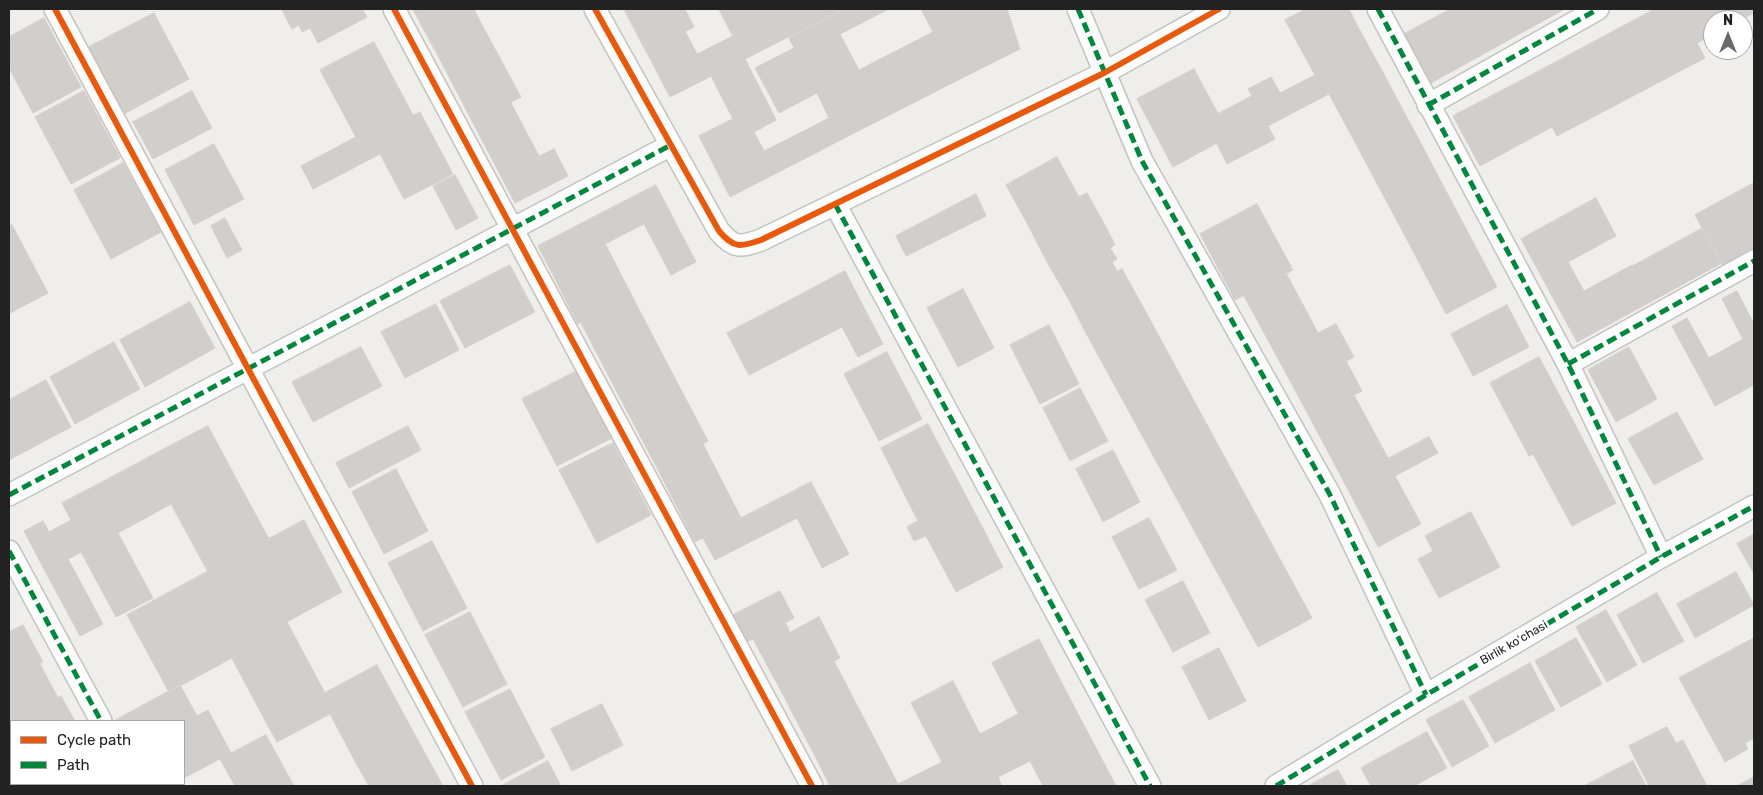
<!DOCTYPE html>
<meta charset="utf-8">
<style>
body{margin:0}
#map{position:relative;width:1763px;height:795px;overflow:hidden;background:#f0eeeb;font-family:Rubik,sans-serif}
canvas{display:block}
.frame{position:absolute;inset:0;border:10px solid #222;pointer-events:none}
.legend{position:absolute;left:10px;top:720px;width:175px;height:65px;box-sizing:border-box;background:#fff;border:1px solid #a7a7a7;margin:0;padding:6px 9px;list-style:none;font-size:15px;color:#222}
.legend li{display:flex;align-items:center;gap:10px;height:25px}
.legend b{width:25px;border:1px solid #a7a7a7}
.north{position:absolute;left:1703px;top:10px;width:50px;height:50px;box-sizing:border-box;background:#fff;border:1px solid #a7a7a7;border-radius:50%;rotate:0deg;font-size:14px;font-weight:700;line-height:20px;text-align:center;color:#222}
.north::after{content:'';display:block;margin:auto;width:18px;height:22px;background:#6a6968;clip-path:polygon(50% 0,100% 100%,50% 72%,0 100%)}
</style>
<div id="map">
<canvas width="1763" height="795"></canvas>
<div class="frame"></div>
<ul class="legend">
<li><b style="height:6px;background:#e8590c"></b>Cycle path</li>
<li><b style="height:6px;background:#00873e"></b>Path</li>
</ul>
<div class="north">N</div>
</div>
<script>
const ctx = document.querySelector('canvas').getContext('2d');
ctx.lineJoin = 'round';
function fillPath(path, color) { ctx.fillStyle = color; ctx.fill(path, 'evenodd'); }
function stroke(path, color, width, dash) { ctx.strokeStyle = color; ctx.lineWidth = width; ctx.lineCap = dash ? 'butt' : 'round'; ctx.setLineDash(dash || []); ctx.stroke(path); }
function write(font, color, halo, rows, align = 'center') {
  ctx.font = font + ' Rubik,sans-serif'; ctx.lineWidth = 5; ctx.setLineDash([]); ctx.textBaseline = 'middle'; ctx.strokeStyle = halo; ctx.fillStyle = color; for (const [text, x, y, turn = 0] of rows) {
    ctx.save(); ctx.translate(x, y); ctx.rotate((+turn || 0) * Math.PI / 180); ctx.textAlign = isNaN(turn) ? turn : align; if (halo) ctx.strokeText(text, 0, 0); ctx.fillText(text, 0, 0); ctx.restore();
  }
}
const building = new Path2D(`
 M 282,9 L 362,9 L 367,17 L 318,43 L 310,28 L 302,32 L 299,25 L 292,29 Z
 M 413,9 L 474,9 L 482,25 L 435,50 Z
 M 624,9 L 685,9 L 694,27 L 646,51 Z
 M 719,9 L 798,9 L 808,27 L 745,59 Z
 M 798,9 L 843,9 L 808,27 Z
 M 846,9 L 889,9 L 840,34 L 859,70 L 933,32 L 921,9 L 944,9 L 976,71 L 862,129 L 810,27 Z
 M 944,9 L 1007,9 L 1020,49 L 976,71 Z
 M 1306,9 L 1349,9 L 1358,27 L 1304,55 L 1285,20 Z
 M 1451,9 L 1510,9 L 1523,32 L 1478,57 Z
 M 1451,9 L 1478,57 L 1431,83 L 1404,34 Z
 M 1510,9 L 1562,9 L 1563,10 L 1523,32 Z
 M 1655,9 L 1679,9 L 1705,58 L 1557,136 L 1526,78 Z
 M 1679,9 L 1754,9 L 1754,13 L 1741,20 L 1713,20 L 1713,35 L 1697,43 Z
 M 154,13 L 189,79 L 124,114 L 89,47 Z
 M 44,18 L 81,87 L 33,113 L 9,68 L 9,37 Z
 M 482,25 L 521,97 L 473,123 L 435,50 Z
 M 810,27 L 862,129 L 798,162 L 786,140 L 829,118 L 817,93 L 779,113 L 755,68 L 794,48 L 789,38 Z
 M 1358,27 L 1380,67 L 1268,126 L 1248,89 L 1271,77 L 1280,93 L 1315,75 L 1304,55 Z
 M 685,31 L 697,54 L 733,36 L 745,59 L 670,97 L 646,51 Z
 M 374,42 L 413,115 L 359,143 L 320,70 Z
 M 745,59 L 767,102 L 733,119 L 711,76 Z
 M 1380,67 L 1417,136 L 1366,163 L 1329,94 Z
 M 1194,69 L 1230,136 L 1173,167 L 1137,99 Z
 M 1526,78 L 1552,127 L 1480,166 L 1453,116 Z
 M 84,91 L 120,158 L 71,184 L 35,117 Z
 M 192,91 L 212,128 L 153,159 L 133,122 Z
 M 1252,96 L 1275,139 L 1227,164 L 1217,144 L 1230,136 L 1218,114 Z
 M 767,102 L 776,120 L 754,132 L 764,151 L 786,140 L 798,162 L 730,197 L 699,136 Z
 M 511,103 L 539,156 L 554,149 L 568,176 L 515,203 L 473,123 Z
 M 420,112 L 453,174 L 404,199 L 380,154 L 313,189 L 301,166 L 356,137 L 359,143 Z
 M 1417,136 L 1455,208 L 1404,234 L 1366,163 Z
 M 214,144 L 244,199 L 194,225 L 165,170 Z
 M 1057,157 L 1079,197 L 1028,225 L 1006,185 Z
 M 123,163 L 161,232 L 111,259 L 74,190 Z
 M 455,175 L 478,218 L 456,230 L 433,186 Z
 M 1754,183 L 1754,250 L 1723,267 L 1695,215 Z
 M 656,185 L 696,262 L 671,275 L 644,224 L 605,244 L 592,218 Z
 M 1087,193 L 1107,229 L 1047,262 L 1028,225 Z
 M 976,194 L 986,216 L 906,256 L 896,236 Z
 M 1596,198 L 1616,236 L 1568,262 L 1584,291 L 1632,265 L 1652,301 L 1577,342 L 1521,239 Z
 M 1257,204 L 1293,270 L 1235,300 L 1200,234 Z
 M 1455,208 L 1497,287 L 1446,314 L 1404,234 Z
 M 225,218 L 242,250 L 227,258 L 211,226 Z
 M 592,218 L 632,296 L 578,324 L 538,246 Z
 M 12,225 L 48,293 L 10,313 L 9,226 Z
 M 1703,228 L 1722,263 L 1652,301 L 1633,266 Z
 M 1107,229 L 1115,245 L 1110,248 L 1117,259 L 1112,262 L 1117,271 L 1068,298 L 1047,262 Z
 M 510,265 L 535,312 L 465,348 L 440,301 Z
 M 1122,269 L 1142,305 L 1087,335 L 1068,298 Z
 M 845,271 L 883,344 L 858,357 L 842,327 L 805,346 L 783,304 Z
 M 1286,273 L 1318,333 L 1276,355 L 1244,296 Z
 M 963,289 L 994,348 L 958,367 L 927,308 Z
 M 1737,291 L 1754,324 L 1754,361 L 1705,387 L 1672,326 L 1687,318 L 1709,358 L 1743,339 L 1722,299 Z
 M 632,296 L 669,367 L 618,394 L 581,323 Z
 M 190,302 L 215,348 L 145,387 L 120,340 Z
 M 436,304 L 459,350 L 405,378 L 381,332 Z
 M 783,304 L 805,346 L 749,375 L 727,333 Z
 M 1142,305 L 1312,618 L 1258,647 L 1087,335 Z
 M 1507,305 L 1529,347 L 1473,376 L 1451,334 Z
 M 1336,324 L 1354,357 L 1346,361 L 1362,391 L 1310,418 L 1276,355 Z
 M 1049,325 L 1079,384 L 1040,404 L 1010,345 Z
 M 114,342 L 140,389 L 75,424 L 50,377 Z
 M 361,347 L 382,386 L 313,422 L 292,382 Z
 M 1629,347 L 1657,399 L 1616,422 L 1588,370 Z
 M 887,352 L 922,419 L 879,441 L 844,374 Z
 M 1539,357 L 1578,430 L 1529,456 L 1490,383 Z
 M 1754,361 L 1754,385 L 1715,406 L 1705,387 Z
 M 669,367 L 708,441 L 657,468 L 618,394 Z
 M 577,371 L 612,438 L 557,466 L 522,399 Z
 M 46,380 L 71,427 L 9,460 L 9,400 Z
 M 1080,388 L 1108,441 L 1070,461 L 1043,408 Z
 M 1354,395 L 1388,458 L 1344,482 L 1310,418 Z
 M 1677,412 L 1703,459 L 1654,485 L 1628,439 Z
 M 928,424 L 966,496 L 918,521 L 881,448 Z
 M 208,426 L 238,482 L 197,504 L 166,448 Z
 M 408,426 L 421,450 L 349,488 L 336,463 Z
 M 1578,430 L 1616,503 L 1572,526 L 1533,454 Z
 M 1429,437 L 1438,453 L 1395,476 L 1421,524 L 1378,547 L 1344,482 Z
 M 613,443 L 651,515 L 597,543 L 559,470 Z
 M 703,444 L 741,518 L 695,542 L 657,468 Z
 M 166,448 L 227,561 L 208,572 L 171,504 L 118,533 L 93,487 Z
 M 1113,450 L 1140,502 L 1103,522 L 1076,469 Z
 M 396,469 L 428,531 L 384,554 L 352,492 Z
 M 238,482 L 269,539 L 227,561 L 197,504 Z
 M 811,482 L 849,554 L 822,568 L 797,518 L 715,560 L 703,538 Z
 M 93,487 L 118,533 L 45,571 L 24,531 L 43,521 L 49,532 L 71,520 L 62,503 Z
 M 966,496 L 1003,567 L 956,592 L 926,536 L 914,541 L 907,527 Z
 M 1471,512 L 1500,567 L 1439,598 L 1418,559 L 1433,551 L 1425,536 Z
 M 1149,518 L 1177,570 L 1139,589 L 1112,537 Z
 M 304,520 L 342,592 L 229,653 L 190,581 Z
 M 118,533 L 153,598 L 116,617 L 81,552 Z
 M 1754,534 L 1754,574 L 1737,544 Z
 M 432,541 L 467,608 L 423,631 L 388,563 Z
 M 68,559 L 103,624 L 80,636 L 45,571 Z
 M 1736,572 L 1754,605 L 1695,638 L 1677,604 Z
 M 190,581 L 232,658 L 169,692 L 127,615 Z
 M 1183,581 L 1210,633 L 1173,652 L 1145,600 Z
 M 780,591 L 794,618 L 747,642 L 733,615 Z
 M 1657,593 L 1684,641 L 1643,663 L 1617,615 Z
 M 1606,610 L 1637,665 L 1607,682 L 1576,627 Z
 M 470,612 L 507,684 L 463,707 L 425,635 Z
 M 819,617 L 840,658 L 780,689 L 753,639 L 785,622 L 790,632 Z
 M 287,622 L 325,693 L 267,724 L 229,653 Z
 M 23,625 L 43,662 L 9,680 L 9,632 Z
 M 1576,638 L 1602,684 L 1561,707 L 1535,661 Z
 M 1754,638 L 1754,738 L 1745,743 L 1748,749 L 1725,762 L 1679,678 Z
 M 1039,639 L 1077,712 L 1030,736 L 992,663 Z
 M 1219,648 L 1246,701 L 1209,720 L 1182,667 Z
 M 834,661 L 872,734 L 818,762 L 780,689 Z
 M 1530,663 L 1555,710 L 1495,743 L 1469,697 Z
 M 40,664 L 58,698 L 9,724 L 9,680 Z
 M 377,665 L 415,735 L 357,765 L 330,714 L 277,742 L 267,724 Z
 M 953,681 L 980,734 L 1018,714 L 1030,736 L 1020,741 L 1030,761 L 998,777 L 1002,786 L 899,786 L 898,784 L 942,762 L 911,703 Z
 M 180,685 L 197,716 L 208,710 L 231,753 L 184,778 L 184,721 L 116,720 Z
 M 510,689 L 545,757 L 501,780 L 465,712 Z
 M 61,696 L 75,721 L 14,721 L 58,698 Z
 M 1463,700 L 1489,746 L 1452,767 L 1426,720 Z
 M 602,704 L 623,745 L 572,771 L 551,729 Z
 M 1077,712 L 1116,786 L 1043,786 L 1030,761 L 1020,741 Z
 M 11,722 L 11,742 L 9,743 L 9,724 Z
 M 1667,727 L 1676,743 L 1683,740 L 1707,786 L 1649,786 L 1629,746 Z
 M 1427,732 L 1447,768 L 1414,786 L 1371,786 L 1361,768 Z
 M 872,734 L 899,786 L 830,786 L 818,762 Z
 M 266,735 L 294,786 L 235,786 L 220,759 Z
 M 415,735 L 443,786 L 369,786 L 357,765 Z
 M 548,761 L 561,786 L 504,786 L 503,785 Z
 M 1633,761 L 1646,786 L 1587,786 L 1586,785 Z
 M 1338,770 L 1347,786 L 1308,786 Z
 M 1754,777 L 1754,786 L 1737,786 Z
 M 30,784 L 75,784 L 71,786 L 25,786 Z
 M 81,784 L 101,784 L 102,786 L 76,786 Z
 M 151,784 L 173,784 L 169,786 L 152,786 Z`);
fillPath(building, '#d1cecc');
stroke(building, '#d3cfcd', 1);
const street = new Path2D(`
 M 55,9 L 472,786
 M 394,9 L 812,786
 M 595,9 L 719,231 C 734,249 741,247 761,240 L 1104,73 L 1219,9
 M 1078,9 L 1142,161 L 1329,493 L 1426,695
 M 1378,9 L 1568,364 L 1661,557
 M 1428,105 L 1598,9
 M 835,204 L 1150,786
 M 1568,364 L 1754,261
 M 9,495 L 671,145
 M 9,551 L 101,721
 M 134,784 L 136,786
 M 1276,786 L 1426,695 L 1661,557 L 1754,506`);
stroke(street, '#c3c3c1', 24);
stroke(street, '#fdfcfc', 21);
stroke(new Path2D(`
 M 1078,9 L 1142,161 L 1329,493 L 1426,695
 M 1378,9 L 1568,364 L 1661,557
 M 1428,105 L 1598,9
 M 835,204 L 1150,786
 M 1568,364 L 1754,261
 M 9,495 L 671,145
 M 9,551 L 101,721
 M 134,784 L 136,786
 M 1276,786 L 1426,695 L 1661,557 L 1754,506`), '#00873e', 5, [10, 5]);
stroke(new Path2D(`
 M 55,9 L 472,786
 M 394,9 L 812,786
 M 595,9 L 719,231 C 734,249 741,247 761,240 L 1104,73 L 1219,9`), '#e8590c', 6);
write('12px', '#222', '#fff', [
 ["Birlik koʻchasi",1514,643,-30]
]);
</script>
